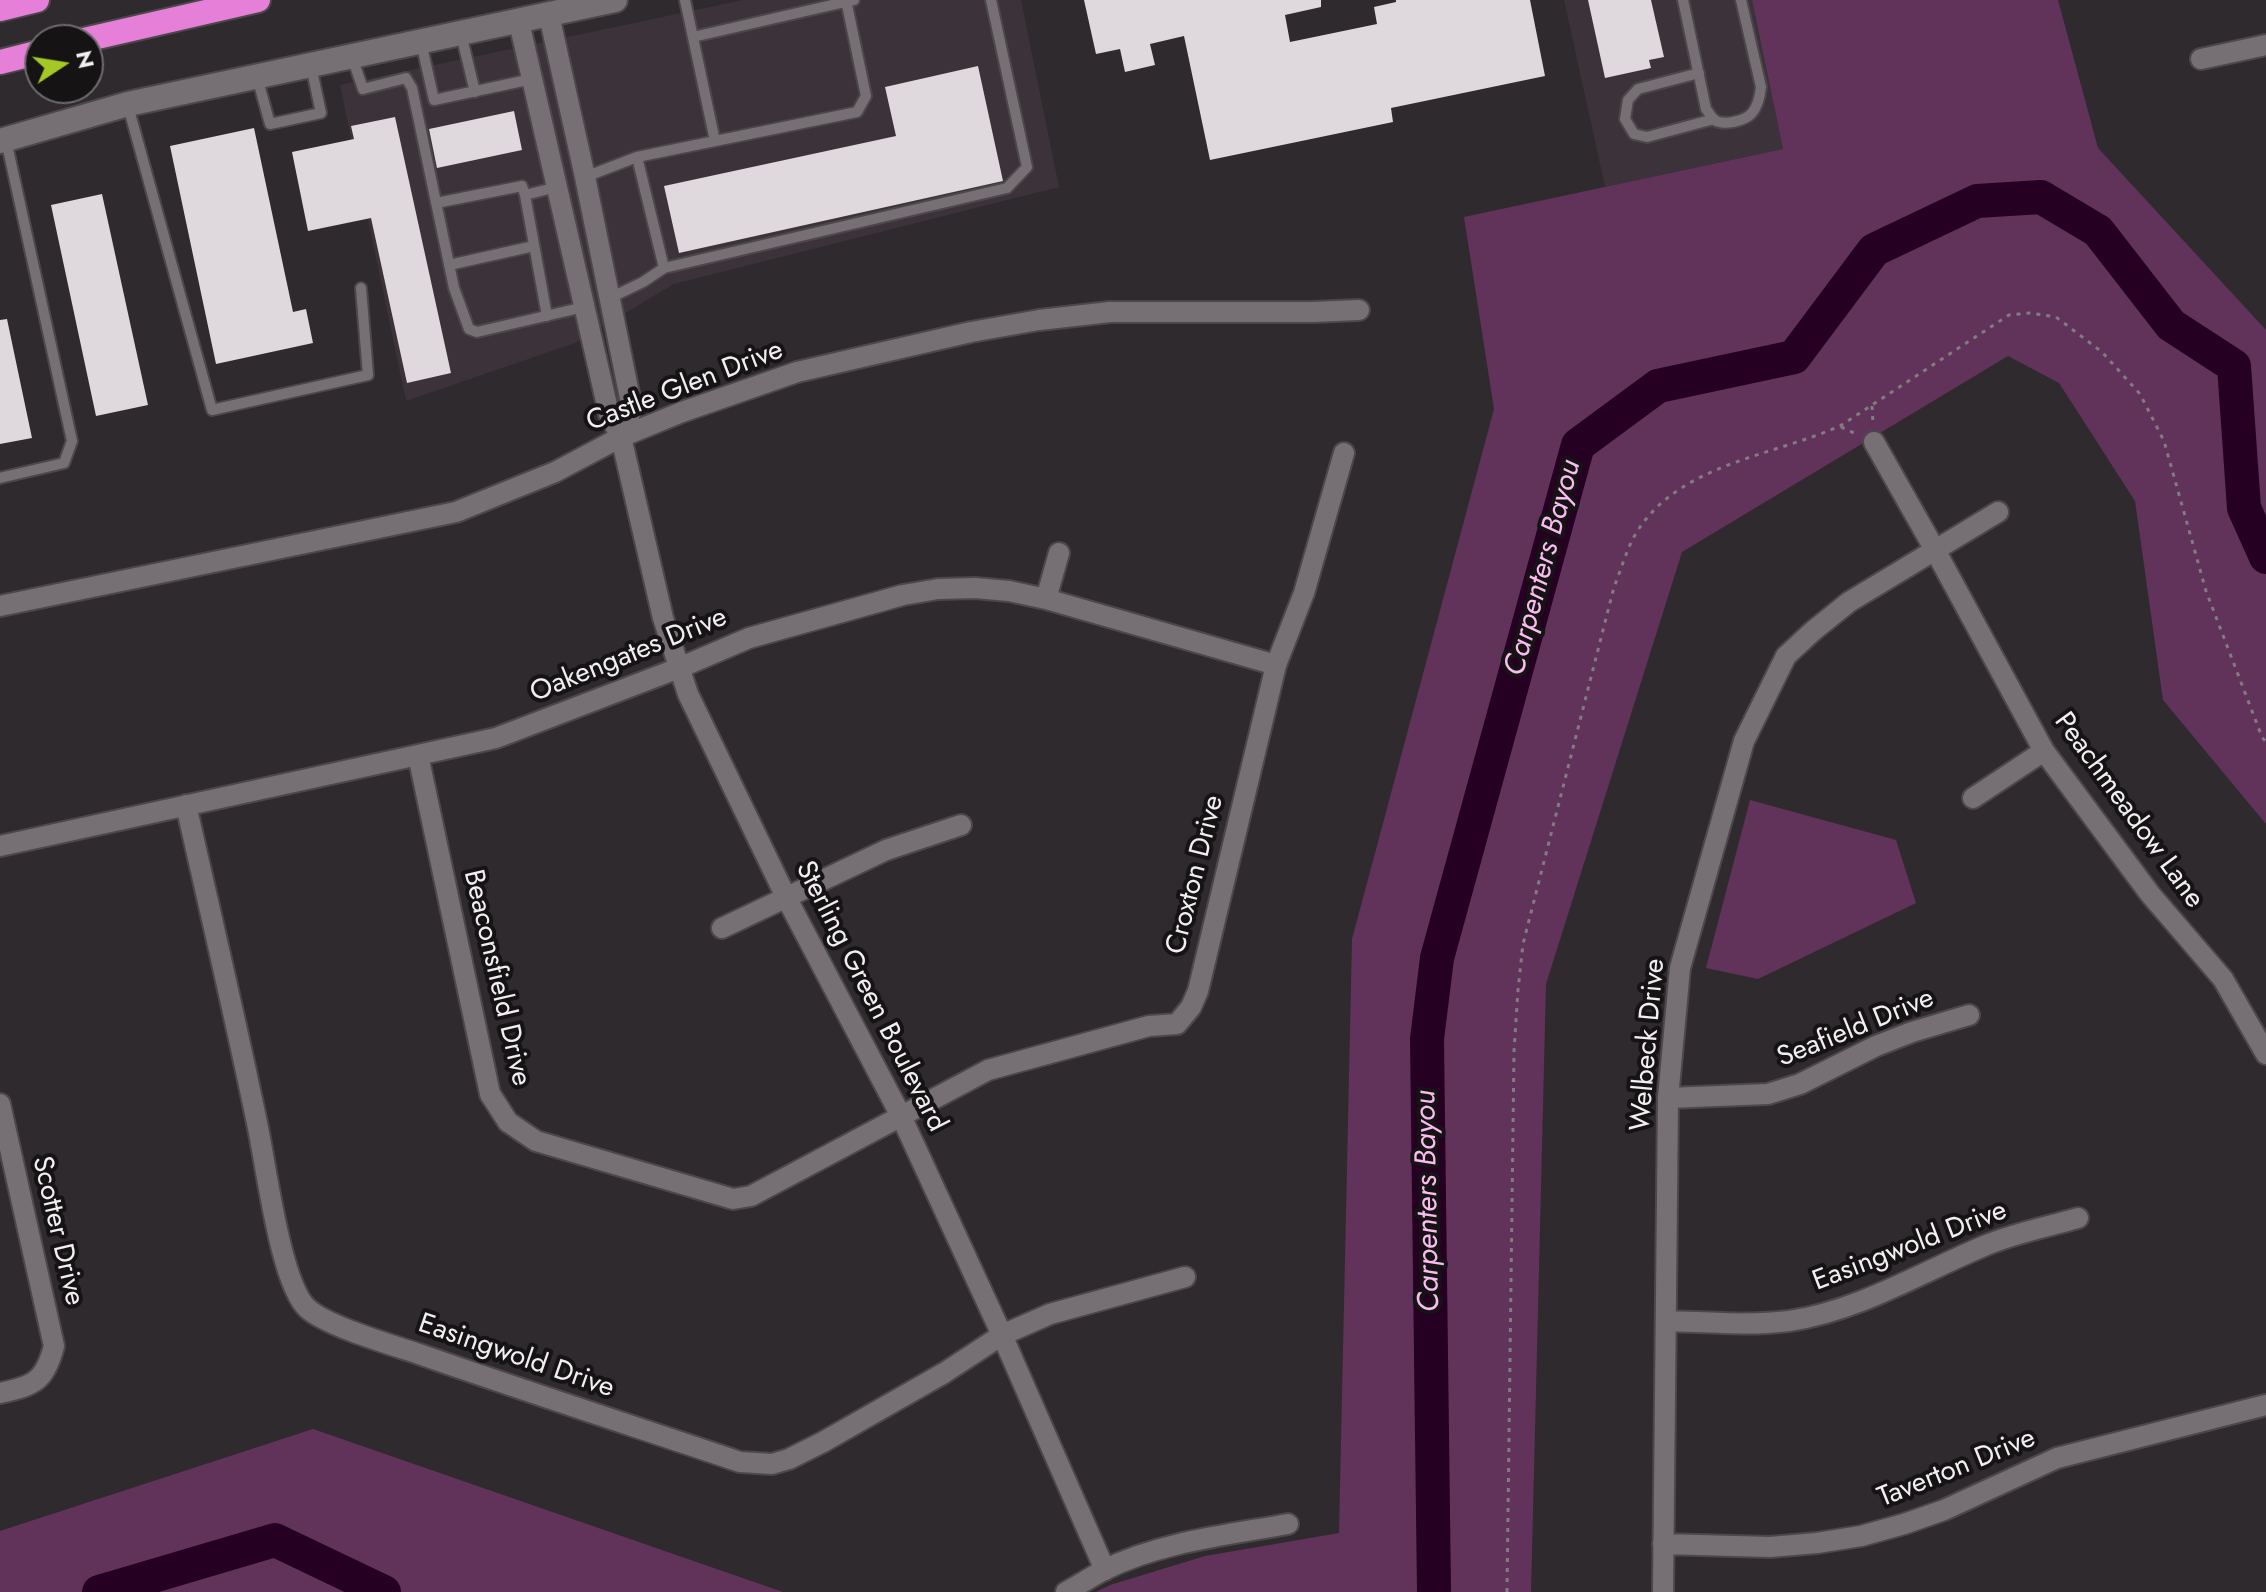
<!DOCTYPE html>
<style>
body{margin:0}
#map{position:relative;width:2266px;height:1592px;overflow:hidden;background:#2f2a2e;font-family:Jost,sans-serif}
canvas{display:block}
.north{position:absolute;left:24px;top:24px;width:80px;height:80px;box-sizing:border-box;background:#161315;border:2px solid #6e6b6d;border-radius:50%;rotate:78deg;font-size:22px;font-weight:700;line-height:32px;text-align:center;color:#f2eff2}
.north::after{content:'';display:block;margin:auto;width:28px;height:36px;background:#a4c824;clip-path:polygon(50% 0,100% 100%,50% 72%,0 100%)}
</style>
<div id="map">
<canvas width="2266" height="1592"></canvas>
<div class="north">N</div>
</div>
<script>
const ctx = document.querySelector('canvas').getContext('2d');
ctx.lineJoin = 'round';
function fillPath(path, color) { ctx.fillStyle = color; ctx.fill(path, 'evenodd'); }
function stroke(path, color, width, dash) { ctx.strokeStyle = color; ctx.lineWidth = width; ctx.lineCap = dash ? 'butt' : 'round'; ctx.setLineDash(dash || []); ctx.stroke(path); }
function write(font, color, halo, rows, align = 'center') {
  ctx.font = font + ' Jost,sans-serif'; ctx.lineWidth = 8; ctx.setLineDash([]); ctx.textBaseline = 'middle'; ctx.strokeStyle = halo; ctx.fillStyle = color; for (const [text, x, y, turn = 0] of rows) {
    ctx.save(); ctx.translate(x, y); ctx.rotate((+turn || 0) * Math.PI / 180); ctx.textAlign = isNaN(turn) ? turn : align; if (halo) ctx.strokeText(text, 0, 0); ctx.fillText(text, 0, 0); ctx.restore();
  }
}
fillPath(new Path2D(`
 M 743,0 L 1021,0 L 1059,187 L 674,284 L 575,343 L 406,401 L 340,85 Z
 M 1564,0 L 1752,0 L 1783,149 L 1605,187 Z`), '#3c323a');
fillPath(new Path2D(`
 M 1752,0 L 2058,0 L 2098,148 L 2266,330 L 2266,824 L 2163,700 L 2135,501 L 2059,383 L 2008,356 L 1682,552 L 1546,984 L 1531,1592 L 1096,1592 L 1110,1585 L 1205,1556 L 1339,1533 L 1352,939 L 1494,409 L 1464,217 L 1783,149 Z
 M 1750,800 L 1896,840 L 1916,903 L 1758,979 L 1706,968 Z
 M 313,1429 L 783,1592 L 0,1592 L 0,1531 Z`), '#61335b');
stroke(new Path2D(`
 M 99,1592 L 275,1540 L 384,1592
 M 1434,1592 L 1427,1039 L 1437,958 L 1578,445 L 1658,386 L 1794,357 L 1874,250 L 1977,201 L 2041,197 L 2098,231 L 2171,325 L 2234,366 L 2244,508 L 2266,557`), '#260023', 34);
fillPath(new Path2D(`
 M 1084,0 L 1321,0 L 1321,7 L 1285,15 L 1290,42 L 1377,24 L 1374,7 L 1396,2 L 1396,0 L 1530,0 L 1545,76 L 1391,108 L 1393,122 L 1210,160 L 1184,36 L 1150,44 L 1155,65 L 1125,72 L 1120,49 L 1096,54 Z
 M 1588,0 L 1651,0 L 1664,57 L 1649,60 L 1651,68 L 1605,78 Z
 M 978,66 L 1003,181 L 679,253 L 664,186 L 896,136 L 885,87 Z
 M 514,111 L 522,150 L 437,168 L 429,129 Z
 M 395,117 L 451,373 L 407,383 L 371,218 L 308,231 L 292,152 L 354,139 L 351,126 Z
 M 254,128 L 293,312 L 306,309 L 313,343 L 216,364 L 170,146 Z
 M 102,194 L 148,405 L 96,416 L 51,205 Z
 M 7,319 L 32,438 L 0,444 L 0,320 Z`), '#dfd8dd');
const service = new Path2D(`
 M 685,0 L 715,141
 M 1683,0 L 1706,109 C 1707,110 1713,119 1714,120 C 1724,126 1745,121 1752,113 C 1758,106 1760,96 1761,87 L 1741,0
 M 461,34 L 475,92
 M 693,37 L 854,0
 M 421,42 L 434,100 L 532,79
 M 352,57 L 363,89 L 406,78 L 412,88 L 454,288 L 469,329 L 477,332 L 584,307
 M 1699,73 L 1638,89 L 1628,100 L 1625,119 L 1634,134 L 1647,137 L 1714,119
 M 257,77 L 270,124 L 321,113 L 311,66
 M 128,106 L 212,410 L 368,375 L 361,288
 M 637,157 L 664,268
 M 585,177 L 637,157 L 857,112 L 866,96 L 846,0
 M 525,195 L 547,316
 M 436,203 L 522,186 L 525,195 L 557,187
 M 449,265 L 534,246
 M 610,298 L 643,282 L 664,268 L 1007,188 L 1027,167 L 991,0
 M 0,478 L 64,463 L 72,441 L 6,140`);
const minor = new Path2D(`
 M 549,15 L 585,177 L 632,408 L 621,437
 M 519,22 L 609,414 L 621,437 L 663,618 L 688,694 L 786,897 L 901,1116 L 1002,1335 L 1105,1570
 M 2201,59 L 2266,45
 M 1874,442 L 1935,550 L 2044,751 L 2150,894 L 2223,979 L 2266,1054
 M 1046,599 L 1059,553
 M 0,606 L 456,512 L 555,472 L 621,437 L 682,412 L 797,372 L 971,332 L 1039,320 L 1110,312 L 1313,312 L 1359,310
 M 418,755 L 490,1094 L 508,1122 L 536,1141 L 733,1199 L 751,1196 L 988,1070 L 1149,1026 L 1177,1024 L 1191,1007 L 1198,991 L 1276,665 L 1304,593 L 1344,453
 M 1973,798 L 2044,751
 M 186,805 C 210,911 235,1017 257,1123 C 266,1164 280,1282 307,1308 C 326,1326 392,1345 419,1354 C 525,1391 633,1426 740,1462 L 772,1464 L 789,1459 L 823,1442 L 944,1373 L 1002,1335 L 1050,1314 L 1185,1277
 M 0,846 L 496,738 L 679,668 L 749,638 L 903,595 L 938,589 L 975,588 L 1009,591 L 1046,599 L 1276,665
 M 722,928 L 886,850 L 961,825
 M 1668,1098 L 1768,1094 L 1800,1084 L 1876,1046 L 1912,1032 L 1969,1015
 M 0,1104 L 54,1346 C 45,1381 34,1386 0,1393
 M 1666,1321 C 1706,1322 1749,1326 1789,1321 C 1858,1311 1920,1273 1984,1246 C 2014,1233 2047,1227 2078,1218
 M 1663,1544 L 1770,1547 L 1817,1543 L 1861,1536 L 1904,1524 L 1944,1510 L 2057,1458 L 2266,1405
 M 1066,1592 C 1079,1585 1091,1577 1104,1570 C 1160,1542 1227,1535 1288,1524
 M 1663,1592 L 1668,1098 L 1680,968 L 1744,741 L 1786,656 L 1813,631 L 1849,602 L 1998,512`);
const secondary = new Path2D(`
 M 0,141 L 128,104 L 615,0`);
const motorway = new Path2D(`
 M 0,9 L 37,0
 M 84,40 L 258,0
 M 0,62 L 40,52`);
stroke(service, '#4c474b', 14);
stroke(minor, '#4c474b', 24);
stroke(secondary, '#4c474b', 28);
stroke(motorway, '#4c474b', 28);
stroke(new Path2D(`
 M 1872,406 L 1873,423
 M 1841,427 L 1856,434
 M 1507,1592 L 1514,1051 L 1518,990 L 1523,944 L 1614,587 C 1621,570 1626,551 1635,535 C 1677,464 1770,457 1840,426 L 2009,315 L 2030,313 L 2056,317 L 2102,352 L 2140,394 L 2164,441 L 2206,591 L 2262,737 L 2266,742`), '#807c7f', 3, [4, 6]);
stroke(service, '#767075', 10);
stroke(minor, '#767075', 20);
stroke(secondary, '#767075', 24);
stroke(motorway, '#e57fd7', 24);
write('28px', '#f2eff2', '#161315', [
 ["Castle Glen Drive",685,387,-21],
 ["Oakengates Drive",629,656,-22],
 ["Peachmeadow Lane",2128,811,54],
 ["Croxton Drive",1196,875,-76],
 ["Beaconsfield Drive",496,978,77],
 ["Sterling Green Boulevard",870,997,63],
 ["Seafield Drive",1856,1029,-22],
 ["Welbeck Drive",1649,1045,-85],
 ["Scotter Drive",57,1231,77],
 ["Easingwold Drive",1910,1247,-21],
 ["Easingwold Drive",516,1357,19],
 ["Taverton Drive",1957,1469,-22]
]);
write('italic 30px', '#fabbf0', '#161315', [
 ["Carpenters Bayou",1544,568,-75],
 ["Carpenters Bayou",1429,1201,-91]
]);
</script>
